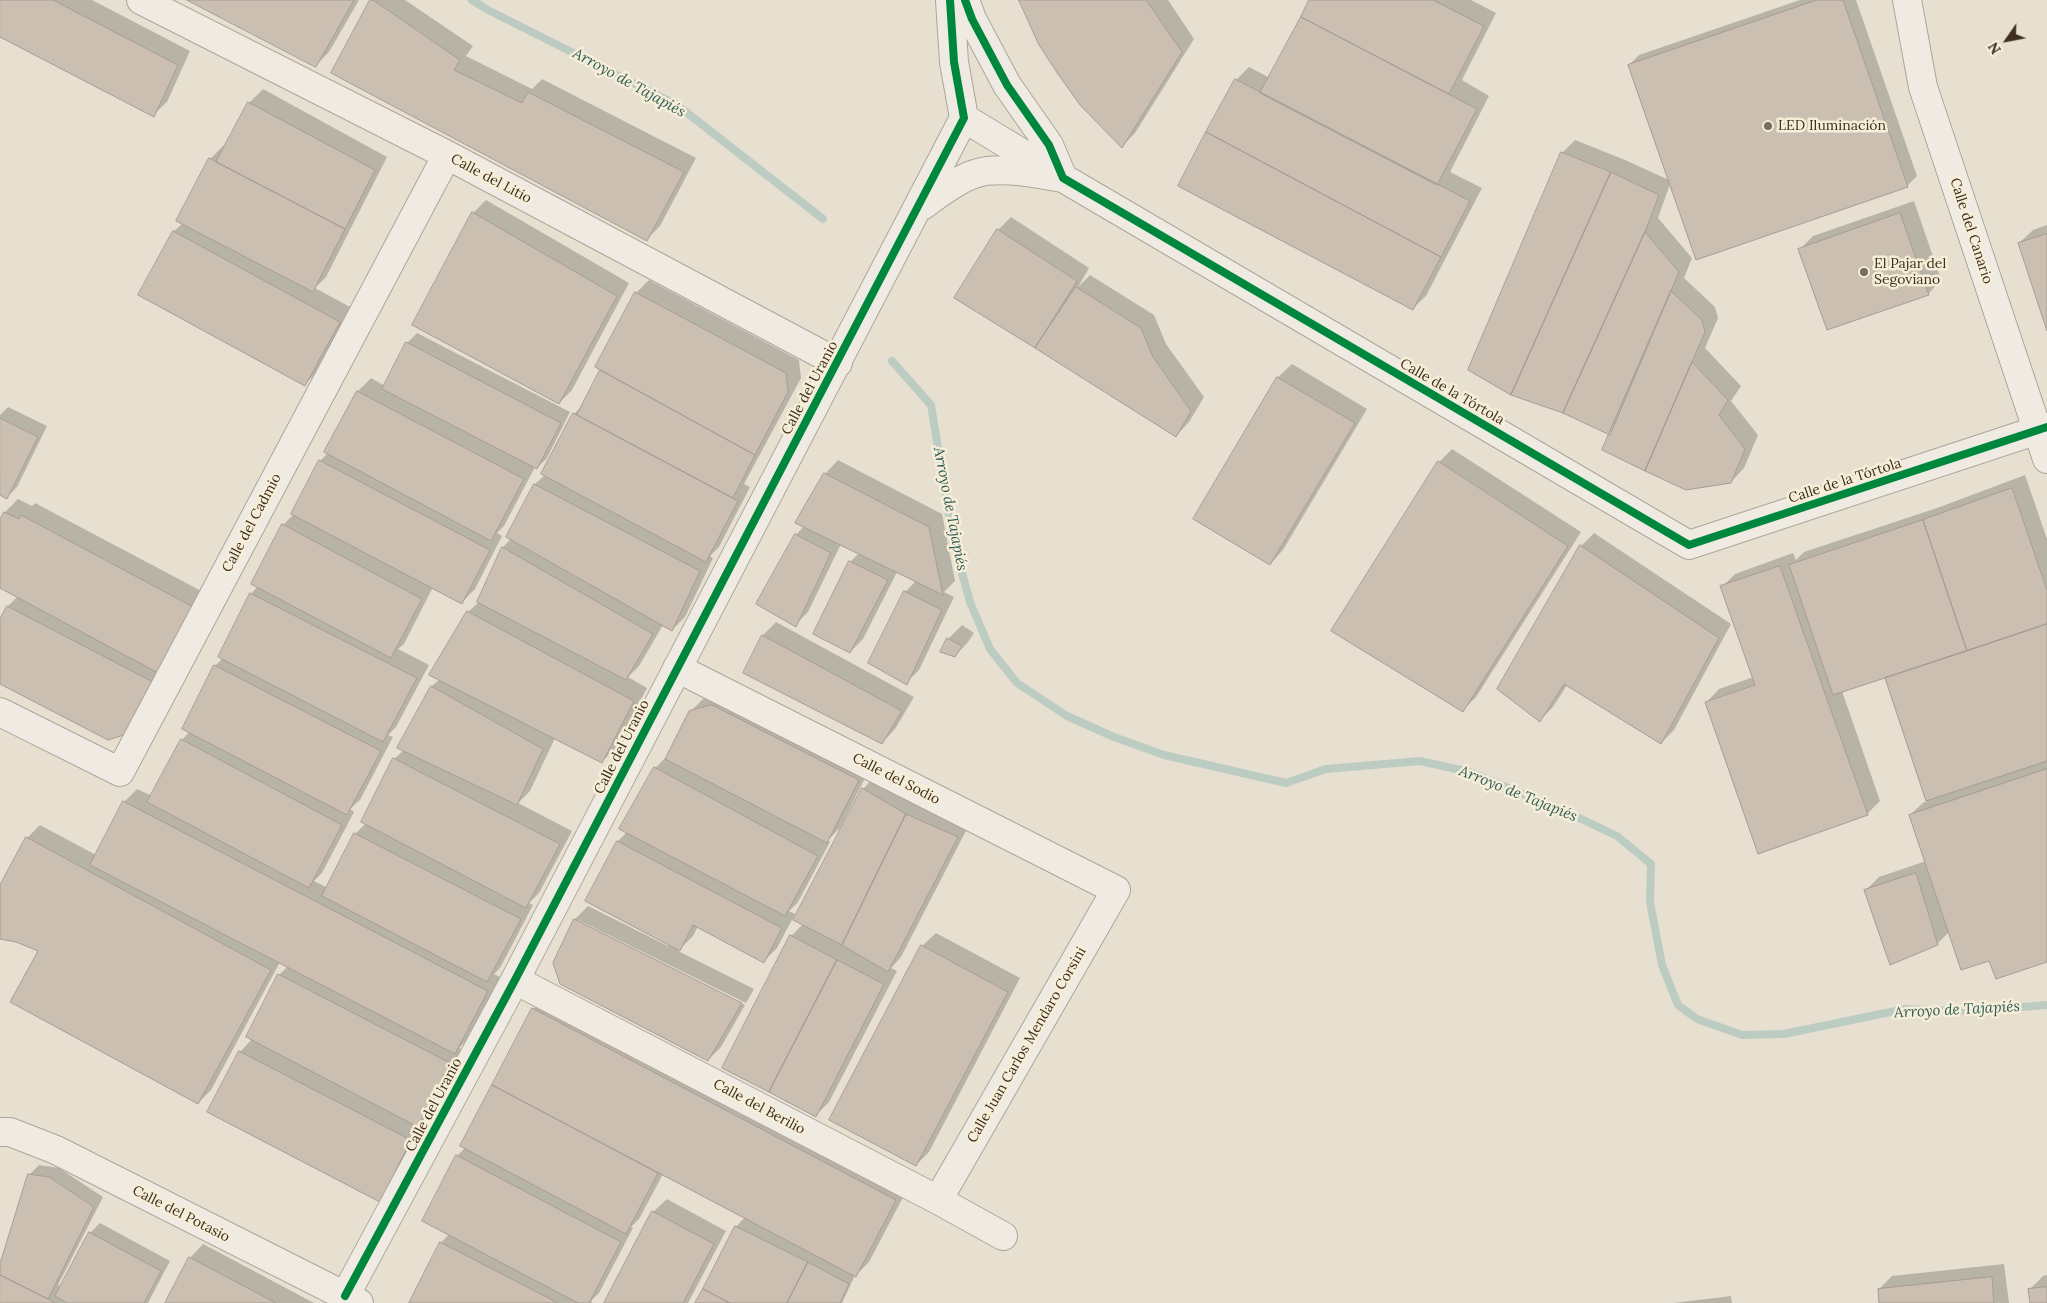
<!DOCTYPE html>
<meta charset="utf-8">
<style>
body{margin:0}
#map{position:relative;width:2047px;height:1303px;overflow:hidden;background:#e7e0d1;font-family:Lora,serif}
canvas{display:block}
.north{position:absolute;left:1982px;top:15px;width:50px;height:50px;-webkit-text-stroke:4px #f7eed8;paint-order:stroke;rotate:237deg;font-size:14px;font-weight:700;line-height:20px;text-align:center;color:#3d2e20}
.north::after{content:'';display:block;margin:auto;width:18px;height:22px;background:#3d2e20;clip-path:polygon(50% 0,100% 100%,50% 72%,0 100%)}
</style>
<div id="map">
<canvas width="2047" height="1303"></canvas>
<div class="north">N</div>
</div>
<script>
const ctx = document.querySelector('canvas').getContext('2d');
ctx.lineJoin = 'round';
function fillPath(path, color) { ctx.fillStyle = color; ctx.fill(path, 'evenodd'); }
function stroke(path, color, width, dash) { ctx.strokeStyle = color; ctx.lineWidth = width; ctx.lineCap = dash ? 'butt' : 'round'; ctx.setLineDash(dash || []); ctx.stroke(path); }
function write(font, color, halo, rows, align = 'center') {
  ctx.font = font + ' Lora,serif'; ctx.lineWidth = 5; ctx.setLineDash([]); ctx.textBaseline = 'middle'; ctx.strokeStyle = halo; ctx.fillStyle = color; for (const [text, x, y, turn = 0] of rows) {
    ctx.save(); ctx.translate(x, y); ctx.rotate((+turn || 0) * Math.PI / 180); ctx.textAlign = isNaN(turn) ? turn : align; if (halo) ctx.strokeText(text, 0, 0); ctx.fillText(text, 0, 0); ctx.restore();
  }
}
fillPath(new Path2D(`
 M 0,0 L 92,0 L 190,51 L 167,102 L 153,115 L 0,36 Z
 M 190,0 L 359,0 L 329,52 L 316,65 Z
 M 371,0 L 405,0 L 473,46 L 466,56 L 532,89 L 542,79 L 696,158 L 660,226 L 647,239 Z
 M 1020,0 L 1168,0 L 1194,39 L 1135,133 L 1122,146 Z
 M 1310,0 L 1471,0 L 1496,13 L 1462,80 L 1489,96 L 1450,172 L 1482,188 L 1426,296 L 1412,309 L 1236,80 L 1249,67 L 1270,78 Z
 M 1800,0 L 1856,0 L 1917,176 L 1907,186 L 1670,184 L 1658,218 L 1692,258 L 1684,278 L 1715,307 L 1718,318 L 1705,348 L 1741,386 L 1731,401 L 1758,435 L 1744,468 L 1731,482 L 1611,434 L 1562,153 L 1575,140 L 1625,160 L 1669,180 L 1629,65 L 1639,55 Z
 M 263,89 L 387,157 L 326,277 L 315,288 L 352,308 L 318,371 L 304,385 L 140,295 L 174,231 L 183,223 L 210,159 L 223,146 L 226,147 L 249,103 Z
 M 486,200 L 629,283 L 572,390 L 559,403 L 473,213 Z
 M 1914,201 L 1941,280 L 1928,294 L 1800,249 L 1813,236 Z
 M 1011,217 L 1089,268 L 1078,287 L 1090,275 L 1154,315 L 1166,344 L 1204,397 L 1189,422 L 1176,436 L 956,297 L 998,230 Z
 M 2047,225 L 2047,327 L 2019,243 L 2033,230 Z
 M 649,280 L 799,360 L 801,378 L 744,484 L 750,487 L 719,547 L 710,556 L 713,558 L 685,617 L 672,630 L 663,625 L 639,666 L 628,677 L 647,688 L 615,749 L 601,762 L 555,738 L 530,791 L 518,803 L 572,831 L 539,893 L 529,903 L 533,905 L 500,968 L 494,974 L 500,977 L 468,1039 L 459,1048 L 463,1050 L 431,1112 L 418,1124 L 423,1127 L 393,1187 L 379,1200 L 240,1052 L 252,1039 L 279,975 L 288,966 L 280,962 L 211,1090 L 198,1103 L 40,950 L 17,941 L 0,938 L 0,888 L 27,838 L 40,825 L 96,855 L 124,802 L 137,789 L 152,796 L 182,740 L 190,731 L 215,666 L 223,658 L 251,594 L 258,586 L 283,525 L 294,514 L 320,461 L 328,453 L 358,391 L 371,378 L 385,386 L 407,343 L 417,333 L 570,412 L 547,458 L 537,468 L 535,467 L 504,526 L 497,533 L 502,536 L 475,589 L 462,602 L 433,587 L 404,644 L 398,649 L 429,665 L 396,727 L 388,735 L 393,737 L 360,800 L 350,809 L 354,812 L 322,873 L 314,881 L 328,888 L 355,834 L 366,823 L 394,759 L 404,750 L 432,686 L 440,679 L 468,612 L 478,603 L 503,547 L 511,539 L 508,537 L 535,484 L 545,475 L 574,414 L 584,404 L 602,370 L 636,293 Z
 M 1292,364 L 1367,409 L 1283,550 L 1270,564 L 1195,519 L 1278,377 Z
 M 8,407 L 47,426 L 17,487 L 7,497 L 0,494 L 0,415 Z
 M 1452,449 L 1581,532 L 1476,697 L 1463,710 L 1439,462 Z
 M 838,460 L 942,514 L 955,581 L 944,592 L 954,597 L 919,670 L 906,683 L 870,662 L 905,592 L 916,581 L 897,572 L 863,639 L 850,652 L 850,562 L 859,553 L 841,544 L 808,612 L 795,625 L 796,535 L 804,526 L 825,474 Z
 M 2025,475 L 2047,539 L 2047,961 L 1990,959 L 1949,932 L 1937,944 L 1866,890 L 1879,877 L 1926,861 L 1910,815 L 1924,802 L 1928,801 L 1886,677 L 1842,691 L 1880,801 L 1867,814 L 1706,703 L 1719,689 L 1754,677 L 1722,587 L 1735,574 L 1793,553 L 1796,560 L 1804,552 L 1937,508 Z
 M 18,499 L 32,506 L 35,503 L 207,594 L 140,719 L 0,682 L 0,622 L 8,606 L 18,596 L 0,586 L 0,522 L 5,512 Z
 M 1594,533 L 1731,624 L 1674,730 L 1661,743 L 1567,685 L 1553,707 L 1540,720 L 1581,546 Z
 M 776,622 L 914,697 L 895,729 L 882,743 L 744,672 L 763,635 Z
 M 962,625 L 974,633 L 968,642 L 955,656 L 942,651 L 948,639 Z
 M 726,692 L 871,766 L 840,828 L 827,841 L 830,842 L 798,902 L 789,911 L 795,914 L 777,948 L 764,961 L 698,926 L 693,936 L 678,951 L 754,989 L 746,1003 L 578,920 L 578,923 L 745,1005 L 721,1047 L 708,1060 L 575,919 L 588,906 L 668,946 L 670,944 L 587,901 L 618,841 L 627,832 L 655,768 L 668,755 L 690,712 L 704,698 Z
 M 876,775 L 970,823 L 901,957 L 891,968 L 897,971 L 829,1102 L 816,1115 L 791,936 L 803,924 L 795,920 L 863,789 Z
 M 936,933 L 1020,978 L 929,1152 L 916,1165 L 922,946 Z
 M 546,996 L 909,1186 L 869,1262 L 854,1277 L 842,1303 L 697,1303 L 736,1227 L 745,1217 L 663,1174 L 639,1219 L 631,1227 L 633,1228 L 599,1293 L 591,1301 L 593,1303 L 410,1303 L 442,1242 L 449,1234 L 457,1156 L 465,1148 L 461,1146 L 533,1009 Z
 M 39,1165 L 59,1168 L 103,1197 L 58,1285 L 61,1287 L 90,1233 L 100,1223 L 170,1261 L 148,1303 L 0,1303 L 0,1268 L 29,1175 Z
 M 667,1199 L 726,1231 L 688,1303 L 605,1303 L 653,1212 Z
 M 203,1244 L 314,1303 L 166,1303 L 190,1258 Z
 M 2004,1264 L 2009,1303 L 1880,1303 L 1879,1289 L 1892,1276 Z
 M 2047,1275 L 2047,1303 L 2031,1303 L 2030,1289 L 2043,1276 Z
 M 1731,1296 L 1732,1303 L 1673,1303 Z`), '#0003');
stroke(new Path2D(`
 M 472,0 L 488,10 L 677,105 L 823,219
 M 892,361 L 931,405 L 954,544 L 970,602 L 990,649 L 1017,683 L 1067,716 L 1114,737 L 1164,755 L 1286,783 L 1326,769 L 1420,761 L 1470,772 L 1573,815 L 1617,836 L 1651,864 L 1650,902 L 1662,965 L 1678,1005 L 1697,1019 L 1742,1035 L 1784,1034 L 1905,1009 L 1971,1011 L 2047,1005`), '#bcccc2', 8);
const building = new Path2D(`
 M 0,0 L 53,0 L 178,65 L 154,117 L 0,37 Z
 M 187,0 L 354,0 L 316,67 Z
 M 370,0 L 373,0 L 460,60 L 454,70 L 522,103 L 528,92 L 684,172 L 647,241 L 331,73 Z
 M 1019,0 L 1146,0 L 1182,52 L 1122,148 L 1080,105 L 1058,74 L 1039,45 Z
 M 1309,0 L 1433,0 L 1484,26 L 1449,94 L 1301,17 Z
 M 1817,0 L 1843,0 L 1908,187 L 1696,260 L 1628,65 Z
 M 1301,17 L 1477,109 L 1437,185 L 1260,93 Z
 M 1235,79 L 1470,201 L 1441,257 L 1206,132 Z
 M 248,102 L 375,170 L 345,229 L 216,162 Z
 M 1206,132 L 1441,257 L 1413,310 L 1178,186 Z
 M 1561,152 L 1611,172 L 1511,395 L 1468,370 Z
 M 209,158 L 345,229 L 313,292 L 176,221 Z
 M 1611,172 L 1659,195 L 1645,232 L 1563,413 L 1511,395 Z
 M 472,212 L 617,296 L 559,404 L 412,325 Z
 M 1900,213 L 1929,295 L 1827,330 L 1798,249 Z
 M 997,229 L 1077,281 L 1035,348 L 954,298 Z
 M 173,231 L 340,322 L 305,386 L 138,295 Z
 M 1645,232 L 1679,272 L 1610,435 L 1563,413 Z
 M 2047,234 L 2047,331 L 2018,243 Z
 M 1076,287 L 1141,328 L 1153,357 L 1191,411 L 1176,437 L 1035,348 Z
 M 1671,291 L 1702,320 L 1705,332 L 1645,471 L 1602,450 Z
 M 635,292 L 786,373 L 788,392 L 755,455 L 595,367 Z
 M 406,342 L 561,423 L 537,469 L 382,389 Z
 M 1692,362 L 1728,400 L 1719,415 L 1745,449 L 1731,483 L 1686,490 L 1645,471 Z
 M 600,370 L 755,455 L 733,498 L 577,415 Z
 M 1277,377 L 1355,423 L 1270,565 L 1193,519 Z
 M 357,391 L 524,479 L 491,541 L 324,452 Z
 M 573,413 L 738,501 L 706,562 L 541,474 Z
 M 0,418 L 38,437 L 7,499 L 0,495 Z
 M 319,460 L 490,550 L 462,604 L 291,514 Z
 M 1438,461 L 1568,546 L 1463,712 L 1331,631 Z
 M 824,473 L 929,527 L 943,595 L 795,523 Z
 M 534,484 L 700,571 L 672,631 L 506,537 Z
 M 2012,488 L 2047,590 L 2047,624 L 1967,651 L 1923,520 Z
 M 4,512 L 19,519 L 21,515 L 195,608 L 160,674 L 0,588 L 0,520 Z
 M 1923,520 L 1967,651 L 1833,695 L 1789,565 Z
 M 282,524 L 422,599 L 391,658 L 251,584 Z
 M 795,534 L 831,553 L 796,627 L 756,604 Z
 M 1580,545 L 1719,638 L 1661,744 L 1564,684 L 1540,722 L 1497,689 Z
 M 502,547 L 653,634 L 626,680 L 477,602 Z
 M 849,561 L 888,580 L 850,653 L 813,634 Z
 M 1780,566 L 1868,815 L 1758,854 L 1705,702 L 1755,685 L 1720,586 Z
 M 904,591 L 942,610 L 907,685 L 868,663 Z
 M 250,593 L 417,678 L 383,742 L 218,657 Z
 M 7,606 L 153,682 L 127,734 L 108,740 L 0,684 L 0,619 Z
 M 467,611 L 634,701 L 602,763 L 429,675 Z
 M 2047,624 L 2047,761 L 1926,801 L 1885,678 Z
 M 762,635 L 902,711 L 882,744 L 743,673 Z
 M 947,638 L 962,646 L 955,657 L 940,652 Z
 M 214,665 L 381,751 L 347,815 L 182,729 Z
 M 431,686 L 543,749 L 517,805 L 397,748 Z
 M 712,705 L 859,780 L 827,843 L 665,759 L 689,711 Z
 M 181,739 L 342,825 L 309,888 L 147,802 Z
 M 393,758 L 560,844 L 526,908 L 361,822 Z
 M 654,767 L 818,856 L 785,916 L 619,829 Z
 M 2047,769 L 2047,962 L 1996,979 L 1989,961 L 1961,970 L 1909,815 Z
 M 862,788 L 906,814 L 842,945 L 793,920 Z
 M 123,801 L 488,991 L 455,1054 L 90,865 Z
 M 906,814 L 958,837 L 888,972 L 842,945 Z
 M 354,833 L 521,919 L 487,982 L 322,896 Z
 M 26,837 L 271,970 L 198,1104 L 10,1002 L 38,951 L 16,942 L 0,939 L 0,885 Z
 M 617,841 L 782,928 L 764,963 L 693,925 L 680,951 L 585,901 Z
 M 1916,873 L 1938,945 L 1890,965 L 1864,890 Z
 M 574,919 L 742,1003 L 708,1061 L 560,984 L 553,963 Z
 M 790,935 L 837,960 L 769,1092 L 722,1068 Z
 M 921,945 L 1008,992 L 916,1166 L 829,1120 Z
 M 837,960 L 884,984 L 816,1117 L 769,1092 Z
 M 278,974 L 450,1063 L 418,1127 L 246,1037 Z
 M 532,1008 L 896,1200 L 856,1277 L 492,1085 Z
 M 239,1051 L 411,1140 L 380,1202 L 207,1112 Z
 M 492,1085 L 658,1173 L 626,1234 L 460,1146 Z
 M 456,1155 L 621,1242 L 589,1303 L 578,1303 L 422,1221 Z
 M 28,1174 L 49,1177 L 94,1207 L 48,1299 L 0,1275 L 0,1264 Z
 M 652,1211 L 714,1244 L 683,1303 L 604,1303 Z
 M 735,1226 L 808,1262 L 787,1303 L 730,1303 L 703,1289 Z
 M 89,1232 L 161,1271 L 144,1303 L 67,1303 L 55,1296 Z
 M 440,1242 L 558,1303 L 409,1303 Z
 M 189,1257 L 276,1303 L 165,1303 Z
 M 808,1262 L 849,1284 L 840,1303 L 787,1303 Z
 M 0,1275 L 48,1299 L 55,1303 L 0,1303 Z
 M 1992,1277 L 1994,1303 L 1879,1303 L 1878,1289 Z
 M 2047,1287 L 2047,1303 L 2030,1303 L 2028,1289 Z
 M 703,1289 L 730,1303 L 695,1303 Z`);
fillPath(building, '#cbbfb2');
stroke(building, '#a89c90', 1);
const street = new Path2D(`
 M 141,0 L 447,155 L 838,363
 M 965,0 L 972,19 L 1007,85 L 1049,145 L 1063,178 L 1689,545 L 2047,427
 M 1907,0 L 1923,87 L 2047,459
 M 964,118 L 1053,172
 M 922,206 C 940,193 964,174 986,171 C 1011,168 1038,174 1063,178
 M 677,668 L 1116,890 L 938,1200
 M 0,712 L 120,772 L 447,155
 M 515,980 L 938,1200 L 1003,1236
 M 0,1132 L 10,1132 L 56,1150 L 359,1303
 M 345,1296 L 515,980 L 964,118 L 954,62 L 950,0`);
stroke(street, '#ada599', 30);
stroke(street, '#efebe3', 28);
stroke(new Path2D(`
 M 965,0 L 972,19 L 1007,85 L 1049,145 L 1063,178 L 1689,545 L 2047,427
 M 345,1296 L 515,980 L 964,118 L 954,62 L 950,0`), '#00873e', 8);
for (const [x, y, r, color] of [
 [1768,126,5,"#786c5e"],
 [1864,272,5,"#786c5e"]
]) { const dot = new Path2D(); dot.arc(x, y, r, 0, 2 * Math.PI); ctx.fillStyle = color; ctx.fill(dot); stroke(dot, '#f7eed8', 2); }
write('14px', '#3d2e20', '#f7eed8', [
 ["LED Iluminación",1778,126],
 ["El Pajar del",1874,264],
 ["Segoviano",1874,280]
], 'left');
write('14px', '#3d2e20', '#f7eed8', [
 ["Calle del Litio",491,179,28],
 ["Calle del Canario",1971,231,72],
 ["Calle del Uranio",810,388,-62],
 ["Calle de la Tórtola",1452,392,30],
 ["Calle de la Tórtola",1845,481,-18],
 ["Calle del Cadmio",252,523,-62],
 ["Calle del Uranio",622,747,-63],
 ["Calle del Sodio",896,779,27],
 ["Calle Juan Carlos Mendaro Corsini",1027,1045,-60],
 ["Calle del Uranio",434,1105,-62],
 ["Calle del Berilio",759,1107,28],
 ["Calle del Potasio",181,1214,27]
]);
write('italic 15px', '#2f5d5a', '#f7eed8', [
 ["Arroyo de Tajapiés",629,83,29],
 ["Arroyo de Tajapiés",950,509,79],
 ["Arroyo de Tajapiés",1518,794,22],
 ["Arroyo de Tajapiés",1957,1010,-3]
]);
</script>
